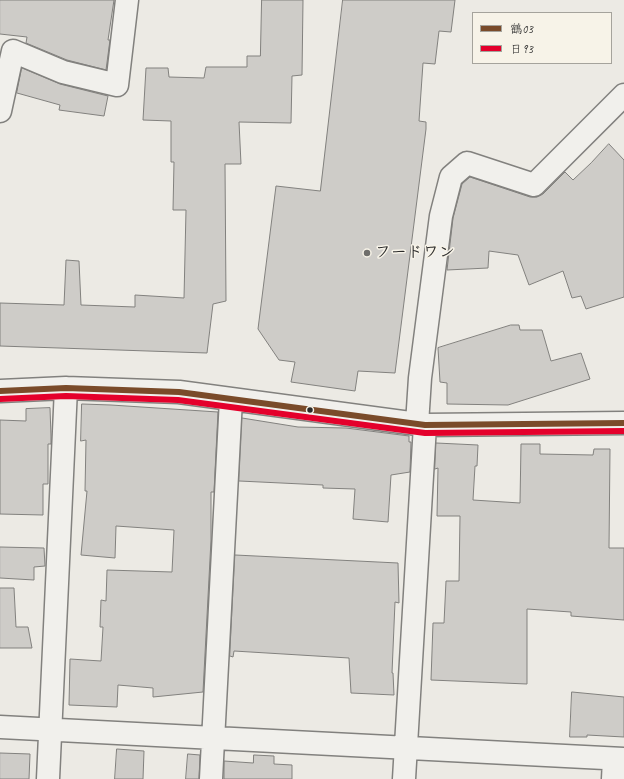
<!DOCTYPE html>
<meta charset="utf-8">
<style>
body{margin:0}
#map{position:relative;width:624px;height:779px;overflow:hidden;background:#eceae4;font-family:Caveat,"Klee One",sans-serif}
canvas{display:block}
.legend{position:absolute;left:472px;top:12px;width:140px;height:52px;box-sizing:border-box;background:#f7f3e8;border:1px solid #a5a39c;margin:0;padding:5px 7px;list-style:none;font-size:12px;color:#2b2b2b}
.legend li{display:flex;align-items:center;gap:8px;height:20px}
.legend b{width:20px;border:1px solid #a5a39c}
</style>
<div id="map">
<canvas width="624" height="779"></canvas>
<ul class="legend">
<li><b style="height:5px;background:#7a4b2a"></b>鶴03</li>
<li><b style="height:5px;background:#e4002b"></b>日93</li>
</ul>
</div>
<script>
const ctx = document.querySelector('canvas').getContext('2d');
ctx.lineJoin = 'round';
function fillPath(path, color) { ctx.fillStyle = color; ctx.fill(path, 'evenodd'); }
function stroke(path, color, width, dash) { ctx.strokeStyle = color; ctx.lineWidth = width; ctx.lineCap = dash ? 'butt' : 'round'; ctx.setLineDash(dash || []); ctx.stroke(path); }
function write(font, color, halo, rows, align = 'center') {
  ctx.font = font + ' Caveat,"Klee One",sans-serif'; ctx.lineWidth = 3; ctx.setLineDash([]); ctx.textBaseline = 'middle'; ctx.strokeStyle = halo; ctx.fillStyle = color; for (const [text, x, y, turn = 0] of rows) {
    ctx.save(); ctx.translate(x, y); ctx.rotate((+turn || 0) * Math.PI / 180); ctx.textAlign = isNaN(turn) ? turn : align; if (halo) ctx.strokeText(text, 0, 0); ctx.fillText(text, 0, 0); ctx.restore();
  }
}
const building = new Path2D(`
 M 0,0 L 114,0 L 108,40 L 110,40 L 106,70 L 67,60 L 26,43 L 27,37 L 0,34 Z
 M 262,0 L 303,0 L 302,75 L 292,76 L 291,123 L 239,122 L 241,164 L 225,164 L 226,301 L 213,304 L 207,353 L 0,346 L 0,303 L 64,305 L 66,260 L 79,261 L 81,305 L 135,307 L 135,295 L 184,298 L 186,210 L 173,210 L 174,162 L 171,162 L 171,121 L 143,120 L 146,68 L 168,68 L 169,77 L 204,78 L 206,67 L 247,67 L 247,56 L 260,56 Z
 M 343,0 L 455,0 L 451,32 L 439,31 L 435,64 L 423,63 L 419,121 L 426,122 L 426,129 L 395,373 L 358,371 L 355,391 L 291,382 L 295,362 L 279,360 L 258,329 L 276,186 L 320,191 Z
 M 22,68 L 60,84 L 108,96 L 104,116 L 59,110 L 60,105 L 17,93 Z
 M 609,144 L 624,160 L 624,297 L 586,309 L 581,296 L 572,298 L 563,271 L 529,285 L 518,255 L 489,251 L 488,268 L 447,270 L 453,218 L 462,184 L 470,177 L 530,197 L 537,197 L 543,194 L 565,172 L 573,180 L 591,163 Z
 M 511,325 L 519,325 L 520,330 L 542,330 L 551,361 L 581,353 L 590,379 L 508,405 L 447,404 L 447,383 L 440,382 L 438,348 Z
 M 82,404 L 111,405 L 218,412 L 214,492 L 211,492 L 211,540 L 203,692 L 153,697 L 153,688 L 118,685 L 117,707 L 69,705 L 70,659 L 101,661 L 103,627 L 100,627 L 101,600 L 106,601 L 107,570 L 172,572 L 174,530 L 116,526 L 115,558 L 81,555 L 87,491 L 85,491 L 86,440 L 81,441 Z
 M 50,408 L 51,436 L 51,444 L 48,444 L 48,484 L 43,484 L 43,515 L 0,514 L 0,420 L 26,421 L 26,409 Z
 M 242,418 L 298,427 L 346,428 L 409,436 L 409,442 L 411,442 L 410,472 L 391,475 L 388,522 L 353,519 L 355,489 L 323,488 L 323,485 L 239,481 Z
 M 436,443 L 478,445 L 477,466 L 475,466 L 473,500 L 520,503 L 521,444 L 540,444 L 540,454 L 593,455 L 594,449 L 610,449 L 609,548 L 624,548 L 624,620 L 571,616 L 571,612 L 527,609 L 527,684 L 431,680 L 433,623 L 444,623 L 446,581 L 459,581 L 460,516 L 437,516 L 438,468 L 435,469 Z
 M 0,547 L 44,548 L 45,566 L 34,567 L 34,580 L 0,578 Z
 M 235,555 L 398,563 L 399,603 L 395,602 L 392,673 L 393,673 L 394,695 L 351,693 L 349,658 L 234,651 L 233,657 L 230,656 Z
 M 0,588 L 14,588 L 16,627 L 28,627 L 32,648 L 0,648 Z
 M 572,692 L 624,697 L 624,737 L 587,735 L 587,737 L 570,737 Z
 M 117,749 L 144,751 L 143,779 L 115,779 Z
 M 0,753 L 30,754 L 29,779 L 0,779 Z
 M 188,754 L 200,755 L 199,779 L 186,779 Z
 M 254,755 L 274,756 L 274,764 L 292,765 L 292,779 L 224,779 L 224,761 L 253,763 Z`);
fillPath(building, '#ceccc8');
stroke(building, '#82817e', 1);
const minor = new Path2D(`
 M 0,111 L 13,51 L 63,72 L 117,85 L 127,0
 M 0,391 L 66,388 L 179,392 L 425,425 L 624,423
 M 417,424 L 420,378 L 441,216 L 451,177 L 467,163 L 534,185 L 624,95
 M 0,727 L 624,759
 M 48,779 L 66,388
 M 211,779 L 231,399
 M 404,779 L 425,425
 M 613,779 L 614,759`);
stroke(minor, '#82817e', 25);
stroke(minor, '#f1f0ec', 22);
stroke(new Path2D(`
 M 0,391 L 66,388 L 179,392 L 425,425 L 624,423`), '#7a4b2a', 6);
stroke(new Path2D(`
 M 0,399 L 66,396 L 178,400 L 425,433 L 624,431`), '#e4002b', 6);
for (const [x, y, r, color] of [
 [367,253,4,"#6f6e6c"],
 [310,410,3.5,"#2b2b2b"]
]) { const dot = new Path2D(); dot.arc(x, y, r, 0, 2 * Math.PI); ctx.fillStyle = color; ctx.fill(dot); stroke(dot, '#f7f3e8', 1.5); }
write('bold 16px', '#2b2b2b', '#f7f3e8', [
 ["フードワン",375,253]
], 'left');
</script>
